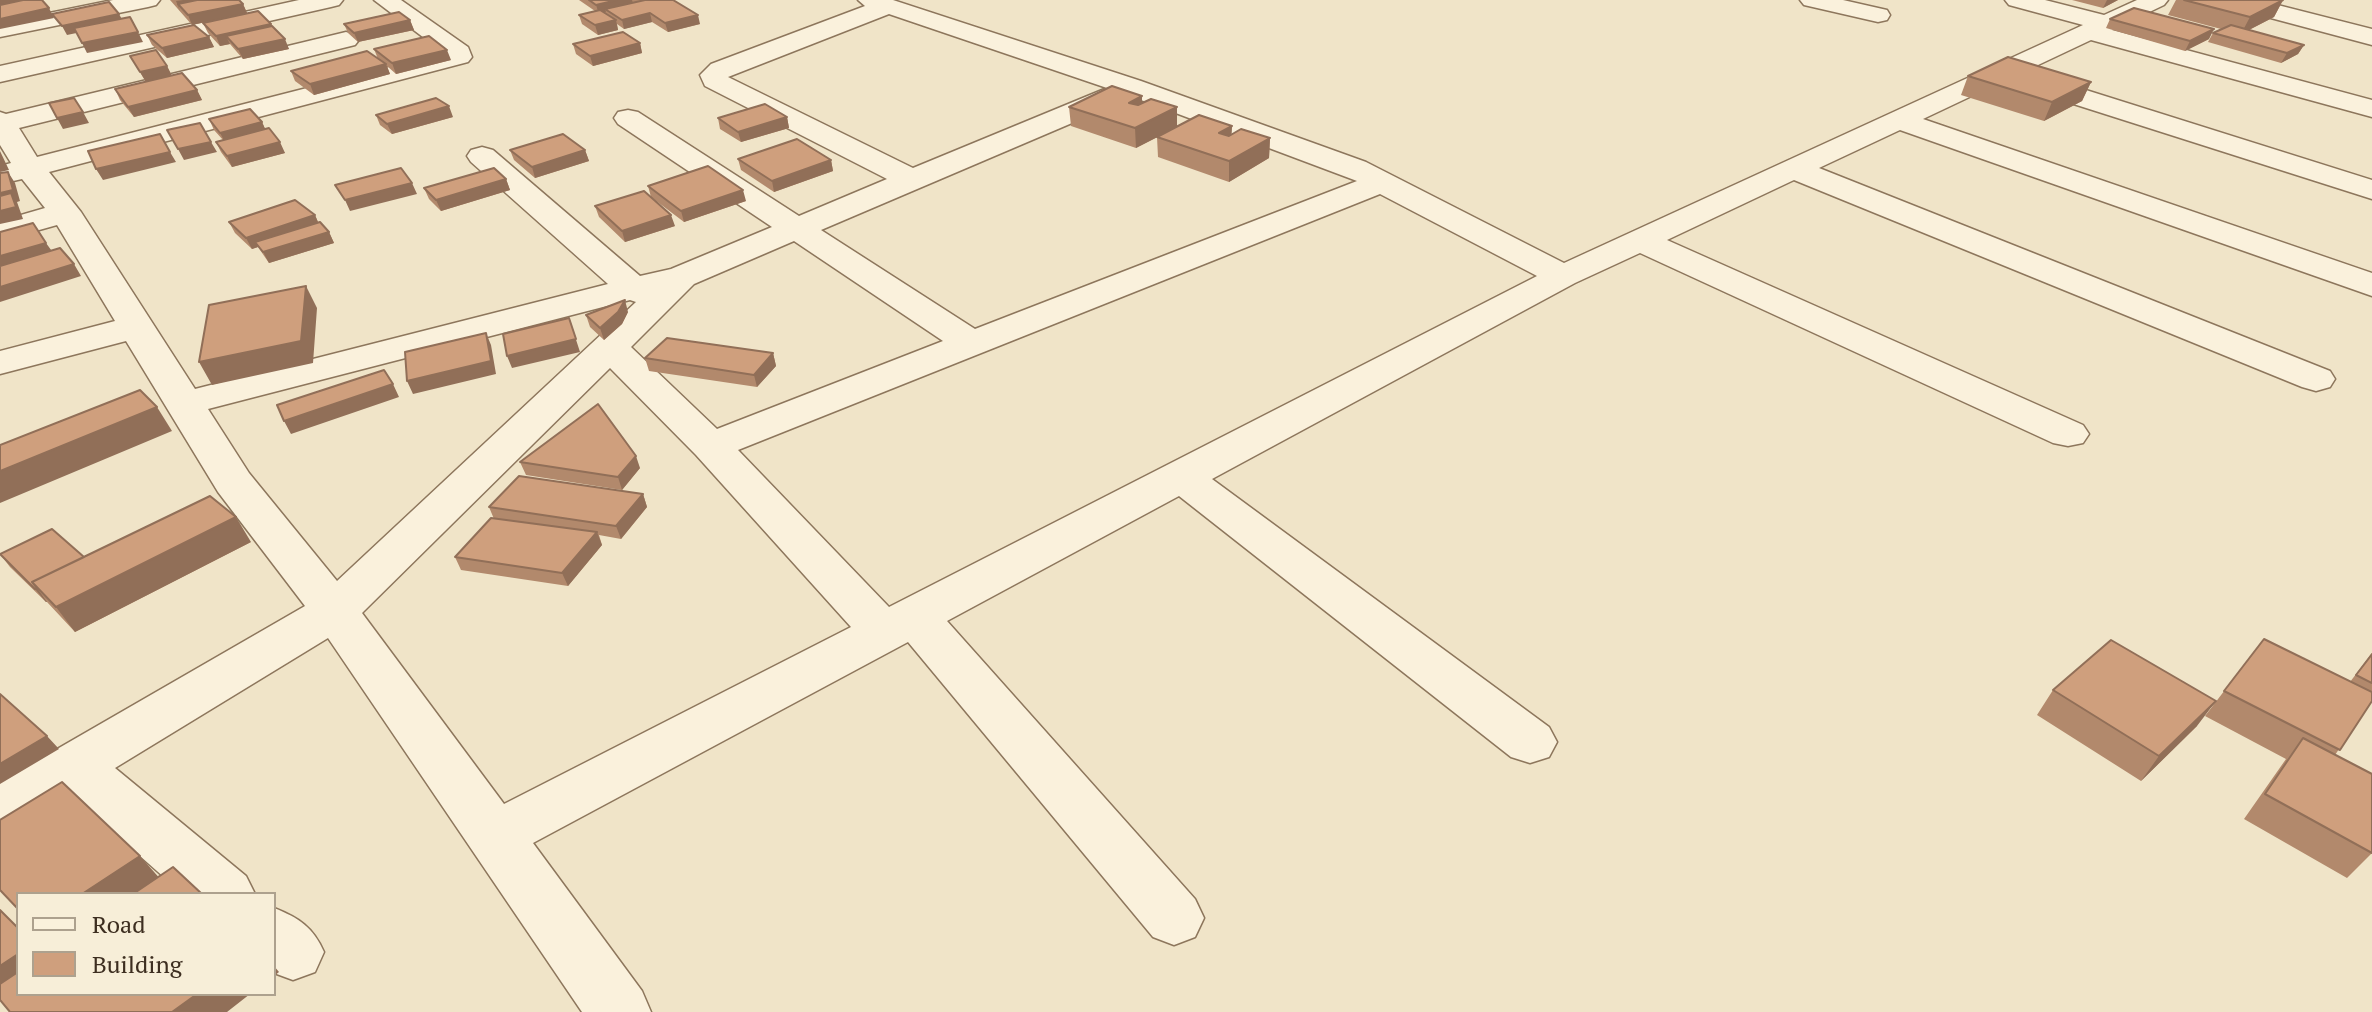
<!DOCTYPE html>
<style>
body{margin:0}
#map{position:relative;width:2372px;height:1012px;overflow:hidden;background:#f0e4c8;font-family:"PT Serif",serif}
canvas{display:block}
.legend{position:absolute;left:16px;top:892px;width:260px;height:104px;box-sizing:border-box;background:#f7eed8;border:2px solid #ada18e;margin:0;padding:10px 14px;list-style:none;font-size:24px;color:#3d2e20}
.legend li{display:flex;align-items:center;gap:16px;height:40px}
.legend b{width:40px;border:2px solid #ada18e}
</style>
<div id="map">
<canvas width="2372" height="1012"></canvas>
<ul class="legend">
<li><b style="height:10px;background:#faf1dc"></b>Road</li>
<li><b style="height:22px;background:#cf9f7d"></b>Building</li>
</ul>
</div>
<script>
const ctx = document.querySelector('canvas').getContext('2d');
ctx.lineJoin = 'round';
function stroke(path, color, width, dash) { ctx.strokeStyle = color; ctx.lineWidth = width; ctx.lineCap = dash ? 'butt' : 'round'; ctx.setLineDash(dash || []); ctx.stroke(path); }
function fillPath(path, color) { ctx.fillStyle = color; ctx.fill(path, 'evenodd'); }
const minor = new Path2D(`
 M 113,0 L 160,0 L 156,5 L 148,7 L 0,37 L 0,23 Z
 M 299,0 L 343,0 L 339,5 L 331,7 L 0,82 L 0,66 Z
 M 374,0 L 401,0 L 468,47 L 472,57 L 468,62 L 49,172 L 81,212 L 195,389 L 608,284 L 471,162 L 467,156 L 471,150 L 482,147 L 493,150 L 640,276 L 671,269 L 772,227 L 618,124 L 614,118 L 618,112 L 628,110 L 638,112 L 799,216 L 887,179 L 705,86 L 700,75 L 711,64 L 865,6 L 858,0 L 893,0 L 1141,81 L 1366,162 L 1564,263 L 2083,25 L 2009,5 L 2005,0 L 2045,0 L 2104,15 L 2137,0 L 2168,0 L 2164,5 L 2112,30 L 2372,100 L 2372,117 L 2091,40 L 2019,74 L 2035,74 L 2372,180 L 2372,199 L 2017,86 L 2013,80 L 2016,75 L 1923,119 L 2372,273 L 2372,296 L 1900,130 L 1819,168 L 2330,371 L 2335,379 L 2330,387 L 2316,391 L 2302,387 L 1794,180 L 1667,240 L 2083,425 L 2089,434 L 2083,443 L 2068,446 L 2053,443 L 1640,253 L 1575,283 L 1212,479 L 1549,727 L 1557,742 L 1549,757 L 1530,763 L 1511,757 L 1179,496 L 947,621 L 1195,899 L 1204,918 L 1195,937 L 1174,945 L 1153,937 L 908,642 L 533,843 L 642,991 L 651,1012 L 582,1012 L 328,638 L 115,768 L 246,876 L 255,894 L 183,894 L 71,795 L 20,826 L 0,833 L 0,782 L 305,606 L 218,492 L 126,341 L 0,374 L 0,351 L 115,321 L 57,225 L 0,241 L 0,221 L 45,208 L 22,179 L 0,184 L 0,166 L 11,163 L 0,145 L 0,112 L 6,114 L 346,32 L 355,35 L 359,40 L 355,45 L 19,128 L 37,157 L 444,53 ZM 889,14 L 1107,88 L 913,168 L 728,77 ZM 1133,97 L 1357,181 L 975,329 L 821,230 ZM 1380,194 L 1537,276 L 889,607 L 738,450 ZM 794,241 L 943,341 L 717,429 L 631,347 L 694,284 ZM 630,300 L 636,302 L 337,581 L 249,473 L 208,409 ZM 610,368 L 696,455 L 851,627 L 504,804 L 362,613 Z
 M 1800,0 L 1843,0 L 1887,10 L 1890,15 L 1887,20 L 1878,22 L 1804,5 Z
 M 2218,0 L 2258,0 L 2372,29 L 2372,45 L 2222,5 Z
 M 274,908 C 299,918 313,927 324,952 L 315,972 L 293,980 L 274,973 Z`);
stroke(minor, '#8d765c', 3);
fillPath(minor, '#faf1dc');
fillPath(new Path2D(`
 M 170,0 L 239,0 L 243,4 L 247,13 L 192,25 Z
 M 579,0 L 673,0 L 700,24 L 668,32 L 652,22 L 624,29 L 617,24 L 618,30 L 598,35 L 582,24 L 579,15 L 595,11 Z
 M 2072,0 L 2118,0 L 2103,8 Z
 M 2176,0 L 2283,0 L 2274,17 L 2249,30 L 2304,45 L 2298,54 L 2281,63 L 2208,42 L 2213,33 L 2221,29 L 2168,15 Z
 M 2110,19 L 2209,39 L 2185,51 L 2106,28 Z
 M 410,20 L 414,30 L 358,42 L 348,33 L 344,24 Z
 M 203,23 L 271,24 L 289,49 L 243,59 L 230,44 L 220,46 L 208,33 Z
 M 147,35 L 209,37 L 214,47 L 167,58 L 152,45 Z
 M 640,43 L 642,53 L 593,66 L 576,54 L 573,44 Z
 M 374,49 L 451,60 L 396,74 L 387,66 L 390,74 L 314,95 L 295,81 L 291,71 L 378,59 Z
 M 130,56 L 167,66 L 172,76 L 197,90 L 202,100 L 134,117 L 120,100 L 115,89 L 146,82 Z
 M 1968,76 L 2091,82 L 2082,101 L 2044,121 L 1961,95 Z
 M 1142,103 L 1177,107 L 1177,127 L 1136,148 L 1071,126 L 1069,107 Z
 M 376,115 L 453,117 L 392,134 L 380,125 Z
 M 787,117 L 789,128 L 741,142 L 720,129 L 718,118 Z
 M 209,119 L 262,122 L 265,129 L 285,153 L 232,167 L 221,152 L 216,142 L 223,140 L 214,130 Z
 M 1232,126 L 1231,135 L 1270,138 L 1269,158 L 1229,182 L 1158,157 L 1157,137 Z
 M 510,150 L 585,150 L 589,161 L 535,178 L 514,160 Z
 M 738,159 L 831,160 L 833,171 L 774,192 L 741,170 Z
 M 506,179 L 510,190 L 441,211 L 429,199 L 424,188 Z
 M 648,186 L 746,201 L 684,222 L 651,197 Z
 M 595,206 L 675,226 L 625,242 L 599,217 Z
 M 315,215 L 318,222 L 329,232 L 334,243 L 269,263 L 258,247 L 252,249 L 235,233 L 229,222 Z
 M 628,312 L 622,324 L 604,340 L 590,327 L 586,315 Z
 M 773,353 L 776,366 L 757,387 L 649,371 L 645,358 Z
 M 520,462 L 640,468 L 622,490 L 526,475 Z
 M 643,494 L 647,507 L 621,539 L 599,535 L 602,545 L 568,586 L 461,570 L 455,557 L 494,519 L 489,507 Z
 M 251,542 L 75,632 L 47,602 L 46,602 L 10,567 L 0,554 L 84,557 Z
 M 2264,639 L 2350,682 L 2372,653 L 2372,702 L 2371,702 L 2335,755 L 2372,853 L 2347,878 L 2244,819 L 2286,759 L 2205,716 Z
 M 2053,690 L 2197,726 L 2141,781 L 2037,715 Z`), '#b2896c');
fillPath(new Path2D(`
 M 0,0 L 34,0 L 0,10 Z
 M 183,0 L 230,0 L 178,4 L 180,11 L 176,1 Z
 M 617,0 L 632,0 L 634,6 L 605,9 L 606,12 L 599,14 L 596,5 Z
 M 2107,0 L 2118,0 L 2103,8 Z
 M 2283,0 L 2274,17 L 2241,34 L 2250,17 Z
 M 243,4 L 247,13 L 192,25 L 188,15 Z
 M 49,8 L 54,18 L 0,29 L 0,19 Z
 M 650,13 L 652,22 L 624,29 L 622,20 Z
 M 119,14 L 124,23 L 67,35 L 62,26 Z
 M 698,15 L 700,24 L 668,32 L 665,23 Z
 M 410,20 L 414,30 L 358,42 L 354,33 Z
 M 616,20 L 618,30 L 598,35 L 595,25 Z
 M 271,24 L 275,34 L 226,36 L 230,44 L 220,46 L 216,36 Z
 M 2214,29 L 2209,39 L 2185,51 L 2190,41 Z
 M 138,32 L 143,42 L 87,53 L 82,43 Z
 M 209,37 L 214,47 L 167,58 L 162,48 Z
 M 285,39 L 289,49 L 243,59 L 238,49 Z
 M 640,43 L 642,53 L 593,66 L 590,56 Z
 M 2304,45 L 2298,54 L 2281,63 L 2287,53 Z
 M 447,50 L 451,60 L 396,74 L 392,63 Z
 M 386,64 L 390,74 L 314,95 L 310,84 Z
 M 167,66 L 172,76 L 146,82 L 140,72 Z
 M 2091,82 L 2082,101 L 2044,121 L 2052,102 Z
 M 197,90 L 202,100 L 134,117 L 128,107 Z
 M 1142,96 L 1142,115 L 1129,103 Z
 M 449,106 L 453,117 L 392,134 L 387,124 Z
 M 1177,107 L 1177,127 L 1136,148 L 1135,128 Z
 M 83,112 L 89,123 L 63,129 L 57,118 Z
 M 787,117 L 789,128 L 741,142 L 738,132 Z
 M 262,122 L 267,133 L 226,144 L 220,133 Z
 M 1232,126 L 1231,145 L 1219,133 Z
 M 1270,138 L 1269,158 L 1229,182 L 1229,161 Z
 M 211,142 L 217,152 L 184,160 L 178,149 Z
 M 280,142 L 285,153 L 232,167 L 227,156 Z
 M 585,150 L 589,161 L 535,178 L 532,167 Z
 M 0,151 L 9,170 L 0,172 Z
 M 170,152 L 176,162 L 103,180 L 96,169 Z
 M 831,160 L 833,171 L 774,192 L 772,181 Z
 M 8,172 L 15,183 L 20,201 L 17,202 L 23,219 L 0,224 L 0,193 Z
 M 506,179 L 510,190 L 441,211 L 436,200 Z
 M 412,183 L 417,194 L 350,211 L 345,200 Z
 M 743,190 L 746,201 L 684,222 L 681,211 Z
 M 315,215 L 320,227 L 255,242 L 258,247 L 252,249 L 246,238 Z
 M 671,215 L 675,226 L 625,242 L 622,231 Z
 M 329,232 L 334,243 L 269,263 L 263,252 Z
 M 46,243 L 54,254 L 0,270 L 0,256 Z
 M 74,264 L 81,276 L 0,302 L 0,287 Z
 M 306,286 L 317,308 L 313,363 L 212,385 L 199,362 Z
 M 625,300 L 628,312 L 622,324 L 604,340 L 600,328 Z
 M 569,318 L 580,352 L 512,368 L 507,356 Z
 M 486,333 L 491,345 L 496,374 L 413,394 L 407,381 Z
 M 773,353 L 776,366 L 757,387 L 754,375 Z
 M 393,384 L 399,397 L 291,434 L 284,421 Z
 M 157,407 L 172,431 L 0,503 L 0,471 Z
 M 636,456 L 640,468 L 622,490 L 618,477 Z
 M 643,494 L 647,507 L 621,539 L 616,526 Z
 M 236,517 L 251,542 L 75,632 L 56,607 Z
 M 597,532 L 602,545 L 568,586 L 562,573 Z
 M 37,588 L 47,602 L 46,602 L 35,589 Z
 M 2216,701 L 2197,726 L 2141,781 L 2159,756 Z
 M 47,736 L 59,749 L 0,784 L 0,764 Z
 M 140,856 L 162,881 L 142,894 L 82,894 Z
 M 18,954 L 18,976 L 0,989 L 0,966 Z
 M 274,966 L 279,972 L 274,976 Z
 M 197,994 L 250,994 L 227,1012 L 172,1012 Z`), '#916f58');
const building = new Path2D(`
 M 23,0 L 42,0 L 49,8 L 0,19 L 0,5 Z
 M 197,0 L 239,0 L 243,4 L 188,15 L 178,4 Z
 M 589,0 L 617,0 L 596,5 Z
 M 645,0 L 673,0 L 698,15 L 665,23 L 650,13 L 622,20 L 605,9 Z
 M 2184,0 L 2283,0 L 2250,17 Z
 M 109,2 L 119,14 L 62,26 L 52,14 Z
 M 2134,8 L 2214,29 L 2190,41 L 2110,19 Z
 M 600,10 L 616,20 L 595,25 L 579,15 Z
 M 258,11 L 271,24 L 216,36 L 203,23 Z
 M 399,12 L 410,20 L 354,33 L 344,24 Z
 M 130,17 L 138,32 L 82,43 L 74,28 Z
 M 194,25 L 209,37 L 162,48 L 147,35 Z
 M 2231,25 L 2304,45 L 2287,53 L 2213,33 Z
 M 272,26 L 285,39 L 238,49 L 226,36 Z
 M 623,32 L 640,43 L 590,56 L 573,44 Z
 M 429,36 L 447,50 L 392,63 L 374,49 Z
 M 156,50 L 167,66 L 140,72 L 130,56 Z
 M 367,51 L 386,64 L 310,84 L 291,71 Z
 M 2008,57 L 2091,82 L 2052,102 L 1968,76 Z
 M 182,73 L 197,90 L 128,107 L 115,89 Z
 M 1112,86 L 1142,96 L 1129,103 L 1138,105 L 1151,99 L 1177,107 L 1135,128 L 1069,107 Z
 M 74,98 L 83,112 L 57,118 L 49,103 Z
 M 436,98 L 449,106 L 387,124 L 376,115 Z
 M 765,104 L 787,117 L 738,132 L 718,118 Z
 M 250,109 L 262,122 L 220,133 L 209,119 Z
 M 1199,115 L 1232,126 L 1219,133 L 1229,136 L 1241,129 L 1270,138 L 1229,161 L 1157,137 Z
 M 200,123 L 211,142 L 178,149 L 167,130 Z
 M 269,128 L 280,142 L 227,156 L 216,142 Z
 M 160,134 L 170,152 L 96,169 L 88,151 Z
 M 563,134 L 585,150 L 532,167 L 510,150 Z
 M 797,139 L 831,160 L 772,181 L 738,159 Z
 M 708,166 L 743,190 L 681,211 L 648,186 Z
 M 401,168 L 412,183 L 345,200 L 335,185 Z
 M 494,168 L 506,179 L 436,200 L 424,188 Z
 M 8,172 L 13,190 L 0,193 L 0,173 Z
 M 644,191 L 671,215 L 622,231 L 595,206 Z
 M 11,193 L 16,207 L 0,211 L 0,196 Z
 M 295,200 L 315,215 L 246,238 L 229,222 Z
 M 320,222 L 329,232 L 263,252 L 255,242 Z
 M 33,223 L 46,243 L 0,256 L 0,232 Z
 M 60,248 L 74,264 L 0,287 L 0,266 Z
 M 306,286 L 301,341 L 199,362 L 209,305 Z
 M 625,300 L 618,312 L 600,328 L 586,315 Z
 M 569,318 L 576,339 L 507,356 L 503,334 Z
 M 486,333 L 491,361 L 407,381 L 405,352 Z
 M 667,338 L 773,353 L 754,375 L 645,358 Z
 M 384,370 L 393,384 L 284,421 L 277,405 Z
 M 140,390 L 157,407 L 0,471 L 0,445 Z
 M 598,404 L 636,456 L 618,477 L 520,462 Z
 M 519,476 L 643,494 L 616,526 L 489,507 Z
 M 210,496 L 236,517 L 56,607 L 32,582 Z
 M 491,518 L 597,532 L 562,573 L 455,557 Z
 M 52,529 L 84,557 L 32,582 L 37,588 L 35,589 L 0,554 Z
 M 2264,639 L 2372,692 L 2372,701 L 2340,750 L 2224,691 Z
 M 2111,640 L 2216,701 L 2159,756 L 2053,690 Z
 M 2372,654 L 2372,683 L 2356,675 Z
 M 0,694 L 47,736 L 0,764 Z
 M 2303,738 L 2372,774 L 2372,853 L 2265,794 Z
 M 62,782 L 140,856 L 82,894 L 18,894 L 18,909 L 0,890 L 0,820 Z
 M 173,867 L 202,894 L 133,894 Z
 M 0,910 L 18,928 L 18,954 L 0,966 Z
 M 18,972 L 18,994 L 197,994 L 172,1012 L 10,1012 L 0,1000 L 0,984 Z`);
fillPath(building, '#cf9f7d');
stroke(building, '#916f58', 2);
</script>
